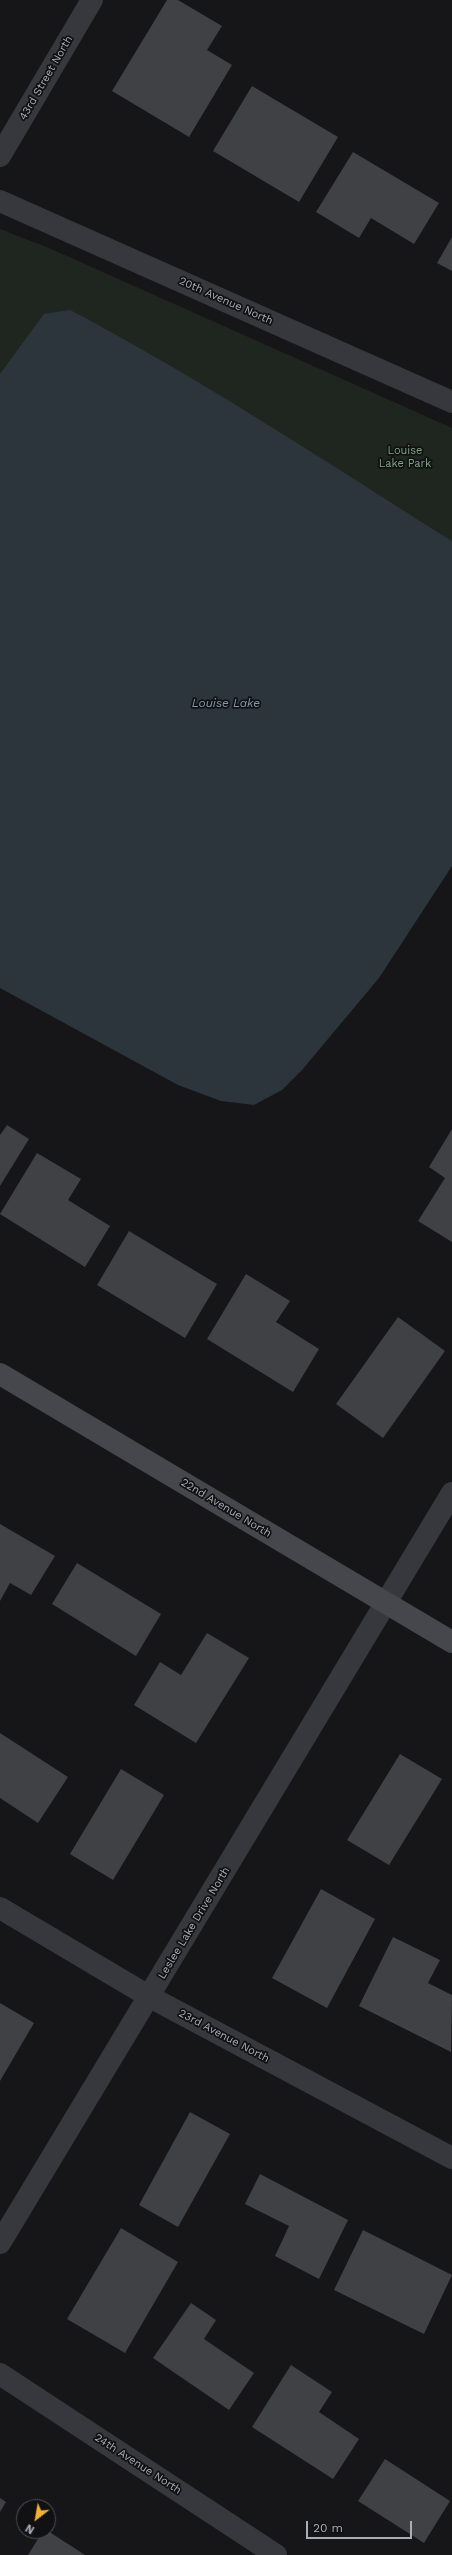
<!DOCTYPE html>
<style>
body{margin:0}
#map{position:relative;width:452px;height:2555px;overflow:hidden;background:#161618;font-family:"Work Sans",sans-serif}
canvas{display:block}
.north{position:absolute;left:16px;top:2499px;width:40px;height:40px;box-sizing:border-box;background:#111113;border:1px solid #4d4f55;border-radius:50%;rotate:211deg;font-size:11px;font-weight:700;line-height:16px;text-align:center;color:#a8adb8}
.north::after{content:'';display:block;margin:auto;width:14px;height:18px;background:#f2b134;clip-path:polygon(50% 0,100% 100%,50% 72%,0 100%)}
.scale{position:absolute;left:306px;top:2521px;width:106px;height:18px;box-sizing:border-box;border:2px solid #a8adb8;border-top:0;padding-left:5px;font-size:12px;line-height:14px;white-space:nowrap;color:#a8adb8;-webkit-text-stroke:3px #111113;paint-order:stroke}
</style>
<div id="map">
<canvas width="452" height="2555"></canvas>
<div class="north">N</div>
<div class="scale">20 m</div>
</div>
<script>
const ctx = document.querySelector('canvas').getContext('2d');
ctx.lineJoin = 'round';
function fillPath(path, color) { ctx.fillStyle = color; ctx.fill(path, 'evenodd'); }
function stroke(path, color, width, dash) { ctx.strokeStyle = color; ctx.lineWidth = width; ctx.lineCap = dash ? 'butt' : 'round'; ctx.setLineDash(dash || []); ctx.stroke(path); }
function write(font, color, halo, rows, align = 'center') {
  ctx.font = font + ' "Work Sans",sans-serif'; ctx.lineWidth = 3.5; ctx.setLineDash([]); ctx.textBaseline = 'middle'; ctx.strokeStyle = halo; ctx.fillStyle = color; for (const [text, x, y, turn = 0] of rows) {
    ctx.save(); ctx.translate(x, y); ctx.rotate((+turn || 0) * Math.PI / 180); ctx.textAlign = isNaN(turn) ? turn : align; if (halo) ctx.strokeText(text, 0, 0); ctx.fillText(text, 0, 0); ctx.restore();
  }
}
fillPath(new Path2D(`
 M 0,229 L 49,248 L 452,428 L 452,541 L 264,424 L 0,374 Z`), '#1e261f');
fillPath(new Path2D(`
 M 70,310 C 201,379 326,462 452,541 L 452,866 L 379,978 L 302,1070 L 282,1090 L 254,1105 L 221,1101 L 178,1085 L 0,988 L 0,374 L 44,314 Z`), '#2c353c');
fillPath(new Path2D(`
 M 167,0 L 178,0 L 222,26 L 207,50 L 232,65 L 189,137 L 112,91 Z
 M 252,86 L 338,137 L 299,202 L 213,151 Z
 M 353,152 L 439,203 L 414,244 L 371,218 L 359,238 L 316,212 Z
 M 452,237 L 452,271 L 437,263 Z
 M 7,1125 L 29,1139 L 0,1186 L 0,1135 Z
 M 452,1129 L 452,1242 L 418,1221 L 445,1178 L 429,1167 Z
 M 37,1153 L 81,1179 L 68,1200 L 110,1226 L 85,1267 L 0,1214 Z
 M 129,1231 L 217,1284 L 185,1338 L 97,1285 Z
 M 246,1274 L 290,1301 L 276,1322 L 319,1349 L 293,1392 L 207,1339 Z
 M 398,1317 L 445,1351 L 383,1438 L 336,1404 Z
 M 0,1524 L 55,1556 L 31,1595 L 10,1583 L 0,1601 Z
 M 77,1563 L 161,1614 L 136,1656 L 52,1604 Z
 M 207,1633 L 249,1658 L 196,1743 L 134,1705 L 160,1662 L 181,1675 Z
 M 0,1733 L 68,1777 L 38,1823 L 0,1798 Z
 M 400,1754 L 442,1779 L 389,1865 L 347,1840 Z
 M 121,1769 L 164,1795 L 113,1880 L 70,1854 Z
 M 321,1889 L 375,1919 L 327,2008 L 272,1978 Z
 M 393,1937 L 440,1960 L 428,1983 L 452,1995 L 451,2052 L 359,2006 Z
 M 0,2003 L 34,2023 L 0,2081 Z
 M 190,2112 L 230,2134 L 178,2227 L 139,2205 Z
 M 260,2174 L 348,2220 L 319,2279 L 275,2256 L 289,2226 L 245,2204 Z
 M 121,2228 L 178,2262 L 125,2353 L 67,2319 Z
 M 363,2230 L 452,2275 L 424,2334 L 334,2290 Z
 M 191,2303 L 216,2320 L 204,2339 L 254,2373 L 229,2410 L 153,2358 Z
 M 291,2365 L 332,2392 L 319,2412 L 359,2439 L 333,2479 L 252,2427 Z
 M 385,2459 L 450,2501 L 424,2543 L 358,2501 Z
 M 0,2498 L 6,2502 L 0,2512 Z
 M 43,2531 L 48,2531 L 85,2555 L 28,2555 Z`), '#404145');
stroke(new Path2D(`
 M 0,156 L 92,0
 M 0,201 L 452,402
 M 0,1908 L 150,1997 L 452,2158
 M 0,2243 L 452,1493
 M 0,2374 L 276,2555`), '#37383d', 22);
stroke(new Path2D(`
 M 0,1374 L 452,1642`), '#45474d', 22);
write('11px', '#a8adb8', '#111113', [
 ["43rd Street North",46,78,-60],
 ["20th Avenue North",226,301,24],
 ["22nd Avenue North",226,1508,31],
 ["Leslee Lake Drive North",194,1923,-59],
 ["23rd Avenue North",224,2036,28],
 ["24th Avenue North",138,2464,33]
]);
write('11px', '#7fa381', '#111113', [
 ["Louise",405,451],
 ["Lake Park",405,464]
]);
write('italic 12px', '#7f9bb3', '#111113', [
 ["Louise Lake",226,703]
]);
</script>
